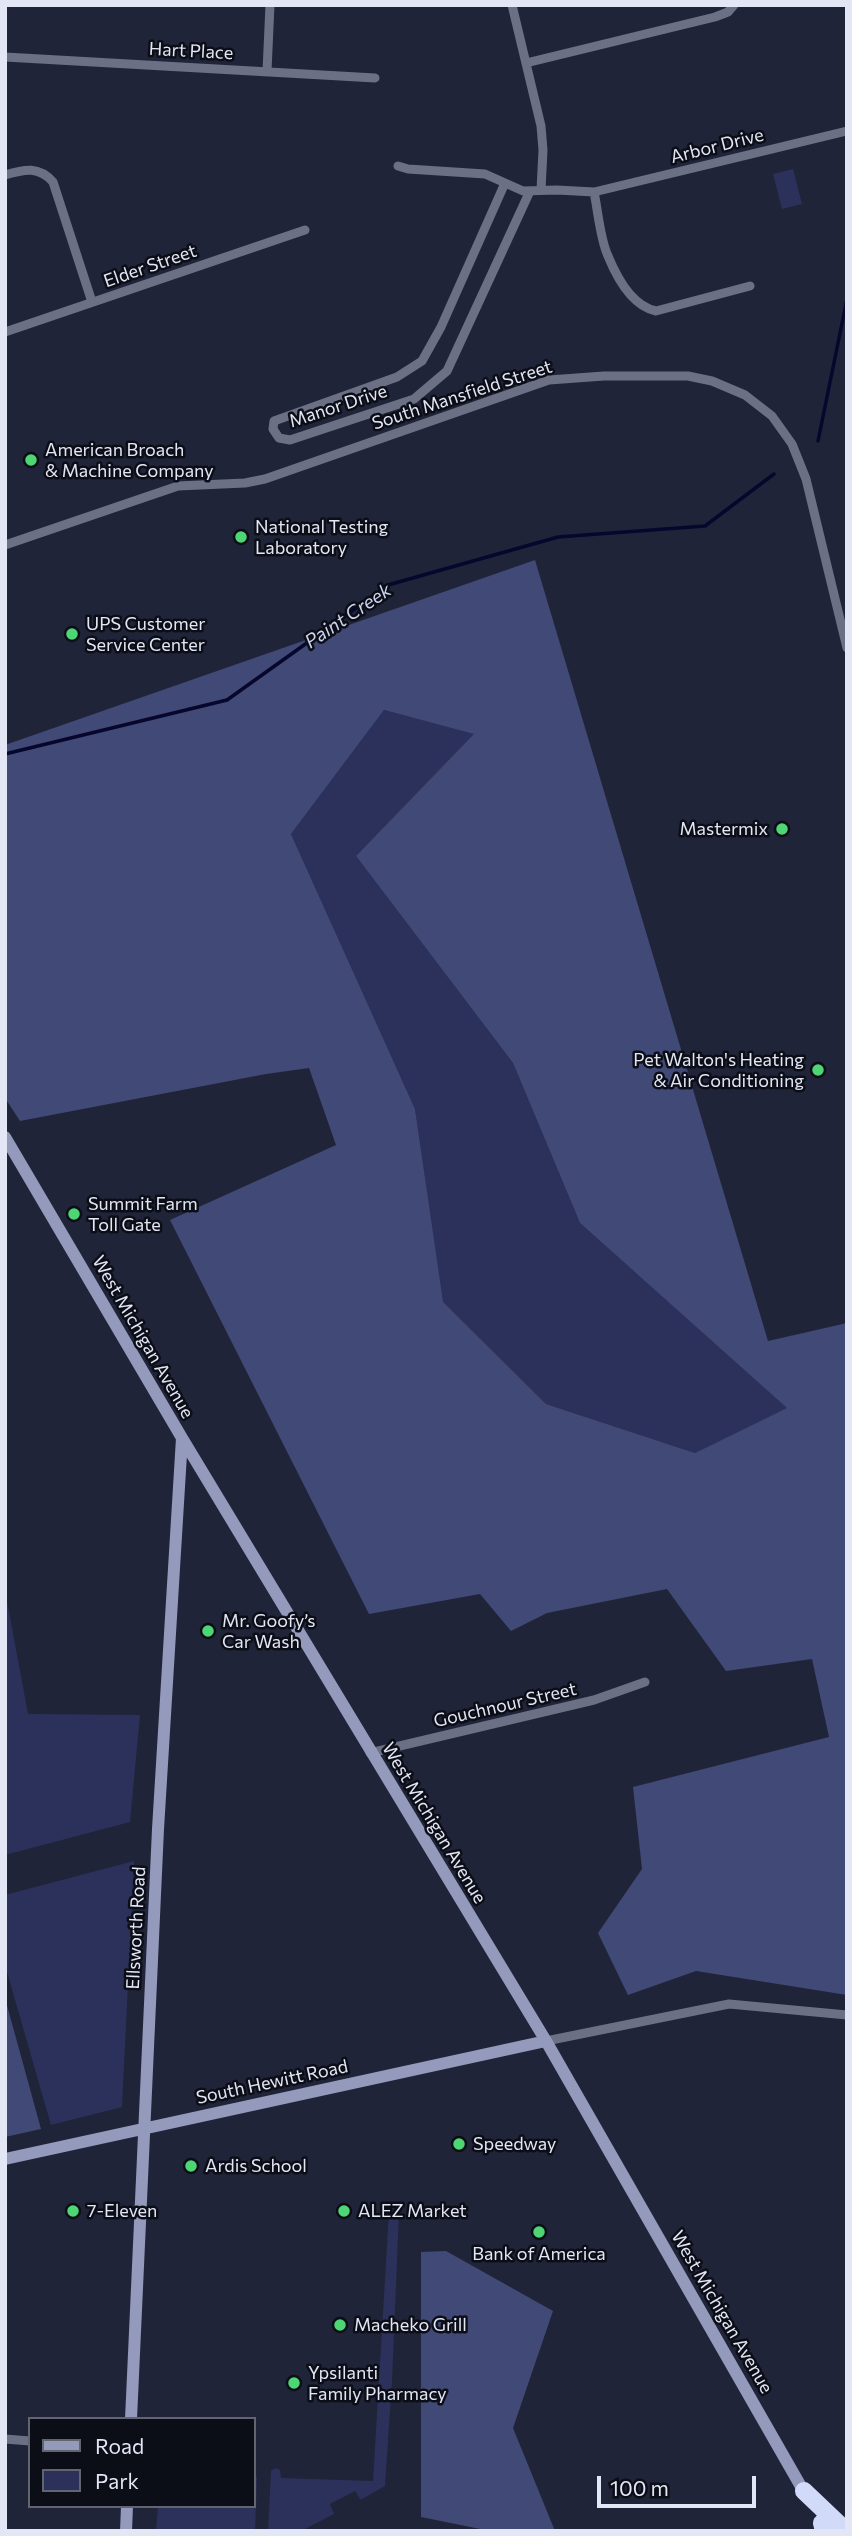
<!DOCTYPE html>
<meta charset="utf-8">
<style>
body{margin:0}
#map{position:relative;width:852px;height:2536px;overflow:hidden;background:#202438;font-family:Commissioner,sans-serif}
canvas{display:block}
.frame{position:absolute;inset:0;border:7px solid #e3e6f4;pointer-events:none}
.legend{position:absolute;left:28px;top:2417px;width:228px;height:91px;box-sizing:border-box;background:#0c0e17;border:2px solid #62646f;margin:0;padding:9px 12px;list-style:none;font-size:21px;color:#e3e6f4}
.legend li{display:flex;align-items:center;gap:14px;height:35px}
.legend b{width:35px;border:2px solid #62646f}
.scale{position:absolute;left:597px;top:2476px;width:159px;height:32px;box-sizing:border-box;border:4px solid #e3e6f4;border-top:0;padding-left:9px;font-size:21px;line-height:24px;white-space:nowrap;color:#e3e6f4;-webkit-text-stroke:5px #0c0e17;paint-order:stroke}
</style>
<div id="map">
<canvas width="852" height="2536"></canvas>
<div class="frame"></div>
<ul class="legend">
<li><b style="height:9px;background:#939abc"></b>Road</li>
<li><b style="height:19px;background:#2b315b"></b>Park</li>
</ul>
<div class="scale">100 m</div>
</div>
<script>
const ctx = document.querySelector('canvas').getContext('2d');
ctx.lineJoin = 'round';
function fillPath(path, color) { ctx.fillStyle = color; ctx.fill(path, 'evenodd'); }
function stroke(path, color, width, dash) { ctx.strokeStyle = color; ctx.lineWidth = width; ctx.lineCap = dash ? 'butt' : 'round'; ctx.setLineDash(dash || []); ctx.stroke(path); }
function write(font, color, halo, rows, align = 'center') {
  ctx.font = font + ' Commissioner,sans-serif'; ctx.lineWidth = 5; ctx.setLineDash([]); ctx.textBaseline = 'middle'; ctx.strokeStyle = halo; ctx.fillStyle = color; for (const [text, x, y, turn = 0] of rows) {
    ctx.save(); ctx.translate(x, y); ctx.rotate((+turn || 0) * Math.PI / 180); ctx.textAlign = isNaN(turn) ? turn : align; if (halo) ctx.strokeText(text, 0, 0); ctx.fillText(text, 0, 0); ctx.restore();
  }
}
fillPath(new Path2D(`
 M 793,169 L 802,204 L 782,209 L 773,174 Z
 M 384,710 L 475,734 L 356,856 L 513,1063 L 580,1223 L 788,1408 L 695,1453 L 546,1404 L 442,1302 L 415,1109 L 291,834 Z
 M 5,1590 L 28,1714 L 140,1715 L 130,1822 L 5,1855 Z
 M 134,1861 L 122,2107 L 51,2125 L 5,1965 L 5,1895 Z
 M 394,2210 L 399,2212 L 392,2381 L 385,2486 L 362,2499 L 360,2499 L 355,2491 L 330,2504 L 334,2514 L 301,2531 L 268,2531 L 271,2471 L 275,2468 L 280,2470 L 281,2478 L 373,2481 L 389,2212 Z
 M 254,2477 L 257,2477 L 255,2531 L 156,2531 L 158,2506 L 254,2506 Z`), '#2b315b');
fillPath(new Path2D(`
 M 535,560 L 768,1341 L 847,1323 L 847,1995 L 696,1971 L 628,1995 L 598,1933 L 642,1869 L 633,1787 L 829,1737 L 812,1659 L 726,1671 L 667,1589 L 547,1613 L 511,1631 L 480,1594 L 369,1614 L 170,1220 L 336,1145 L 309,1068 L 266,1074 L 20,1121 L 5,1098 L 5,745 ZM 384,710 L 474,734 L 356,856 L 513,1063 L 580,1223 L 787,1408 L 695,1453 L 546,1404 L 443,1302 L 415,1109 L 291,834 Z
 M 5,1998 L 41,2129 L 5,2137 Z
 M 446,2251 L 553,2311 L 513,2428 L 555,2531 L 490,2531 L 421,2517 L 421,2252 Z`), '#414976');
stroke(new Path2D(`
 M 818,441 L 847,299
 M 5,754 L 227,700 L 388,585 L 558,537 L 705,526 L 774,474`), '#07072d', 3.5);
stroke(new Path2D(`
 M 512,5 L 541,126 L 543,150 L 541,190
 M 5,57 L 375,78
 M 526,63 L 715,17 L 728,12 L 734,5
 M 267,71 L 270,5
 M 398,166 L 408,169 L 485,174 L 523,191 L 557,190 L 594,192 L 847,131
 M 5,175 C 25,169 39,166 53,182 L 92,302
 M 505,183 L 441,327 L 422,361 L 397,377 L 274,421 L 273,429 L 279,438 L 290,440 L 414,399 L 447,371 L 530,191
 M 594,192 C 598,211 600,239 608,256 C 617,278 632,306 656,311 L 750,286
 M 5,332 L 305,230
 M 5,545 L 178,486 L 245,483 L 265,479 L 549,380 L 604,376 L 688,376 L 712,381 L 745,395 L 772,416 L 792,444 L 806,479 L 847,648
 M 370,1753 L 594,1700 L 645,1682
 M 546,2041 L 729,2004 L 847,2015
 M 5,2439 L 30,2441`), '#6b7085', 9);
stroke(new Path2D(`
 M 5,1137 L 182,1438 L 546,2041 L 807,2497
 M 5,2159 L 546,2041
 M 131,2419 L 158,1829 L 182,1438
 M 126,2531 L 127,2506`), '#939abc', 12);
stroke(new Path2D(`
 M 804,2491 L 846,2531
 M 822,2523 L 824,2531`), '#d2dafa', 18);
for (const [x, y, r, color] of [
 [31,460,7,"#4ed675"],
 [241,537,7,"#4ed675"],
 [72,634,7,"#4ed675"],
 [782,829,7,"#4ed675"],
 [818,1070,7,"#4ed675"],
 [74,1214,7,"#4ed675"],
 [208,1631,7,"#4ed675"],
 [459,2144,7,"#4ed675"],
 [191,2166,7,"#4ed675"],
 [73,2211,7,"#4ed675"],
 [344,2211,7,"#4ed675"],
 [539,2232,7,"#4ed675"],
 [340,2325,7,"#4ed675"],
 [294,2383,7,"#4ed675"]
]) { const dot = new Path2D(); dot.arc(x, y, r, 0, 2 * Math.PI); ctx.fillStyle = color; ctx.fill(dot); stroke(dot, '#0c0e17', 2.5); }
write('18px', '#e3e6f4', '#0c0e17', [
 ["Hart Place",191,51,3],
 ["Arbor Drive",717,146,-14],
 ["Elder Street",150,266,-19],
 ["South Mansfield Street",462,395,-18],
 ["Manor Drive",338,406,-18],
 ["West Michigan Avenue",143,1337,60],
 ["Gouchnour Street",505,1705,-13],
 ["West Michigan Avenue",434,1823,59],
 ["Ellsworth Road",136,1928,-87],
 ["South Hewitt Road",272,2082,-12],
 ["West Michigan Avenue",722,2312,60]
]);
write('18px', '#e3e6f4', '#0c0e17', [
 ["American Broach",45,450],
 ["& Machine Company",45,471],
 ["National Testing",255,527],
 ["Laboratory",255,548],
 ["UPS Customer",86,624],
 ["Service Center",86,645],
 ["Mastermix",768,829,"right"],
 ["Pet Walton's Heating",804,1060,"right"],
 ["& Air Conditioning",804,1081,"right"],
 ["Summit Farm",88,1204],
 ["Toll Gate",88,1225],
 ["Mr. Goofy’s",222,1621],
 ["Car Wash",222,1642],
 ["Speedway",473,2144],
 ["Ardis School",205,2166],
 ["7-Eleven",87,2211],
 ["ALEZ Market",358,2211],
 ["Bank of America",539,2254,"center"],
 ["Macheko Grill",354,2325],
 ["Ypsilanti",308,2373],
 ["Family Pharmacy",308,2394]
], 'left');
write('italic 19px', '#ced4f2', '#0c0e17', [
 ["Paint Creek",348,616,-34]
]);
</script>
